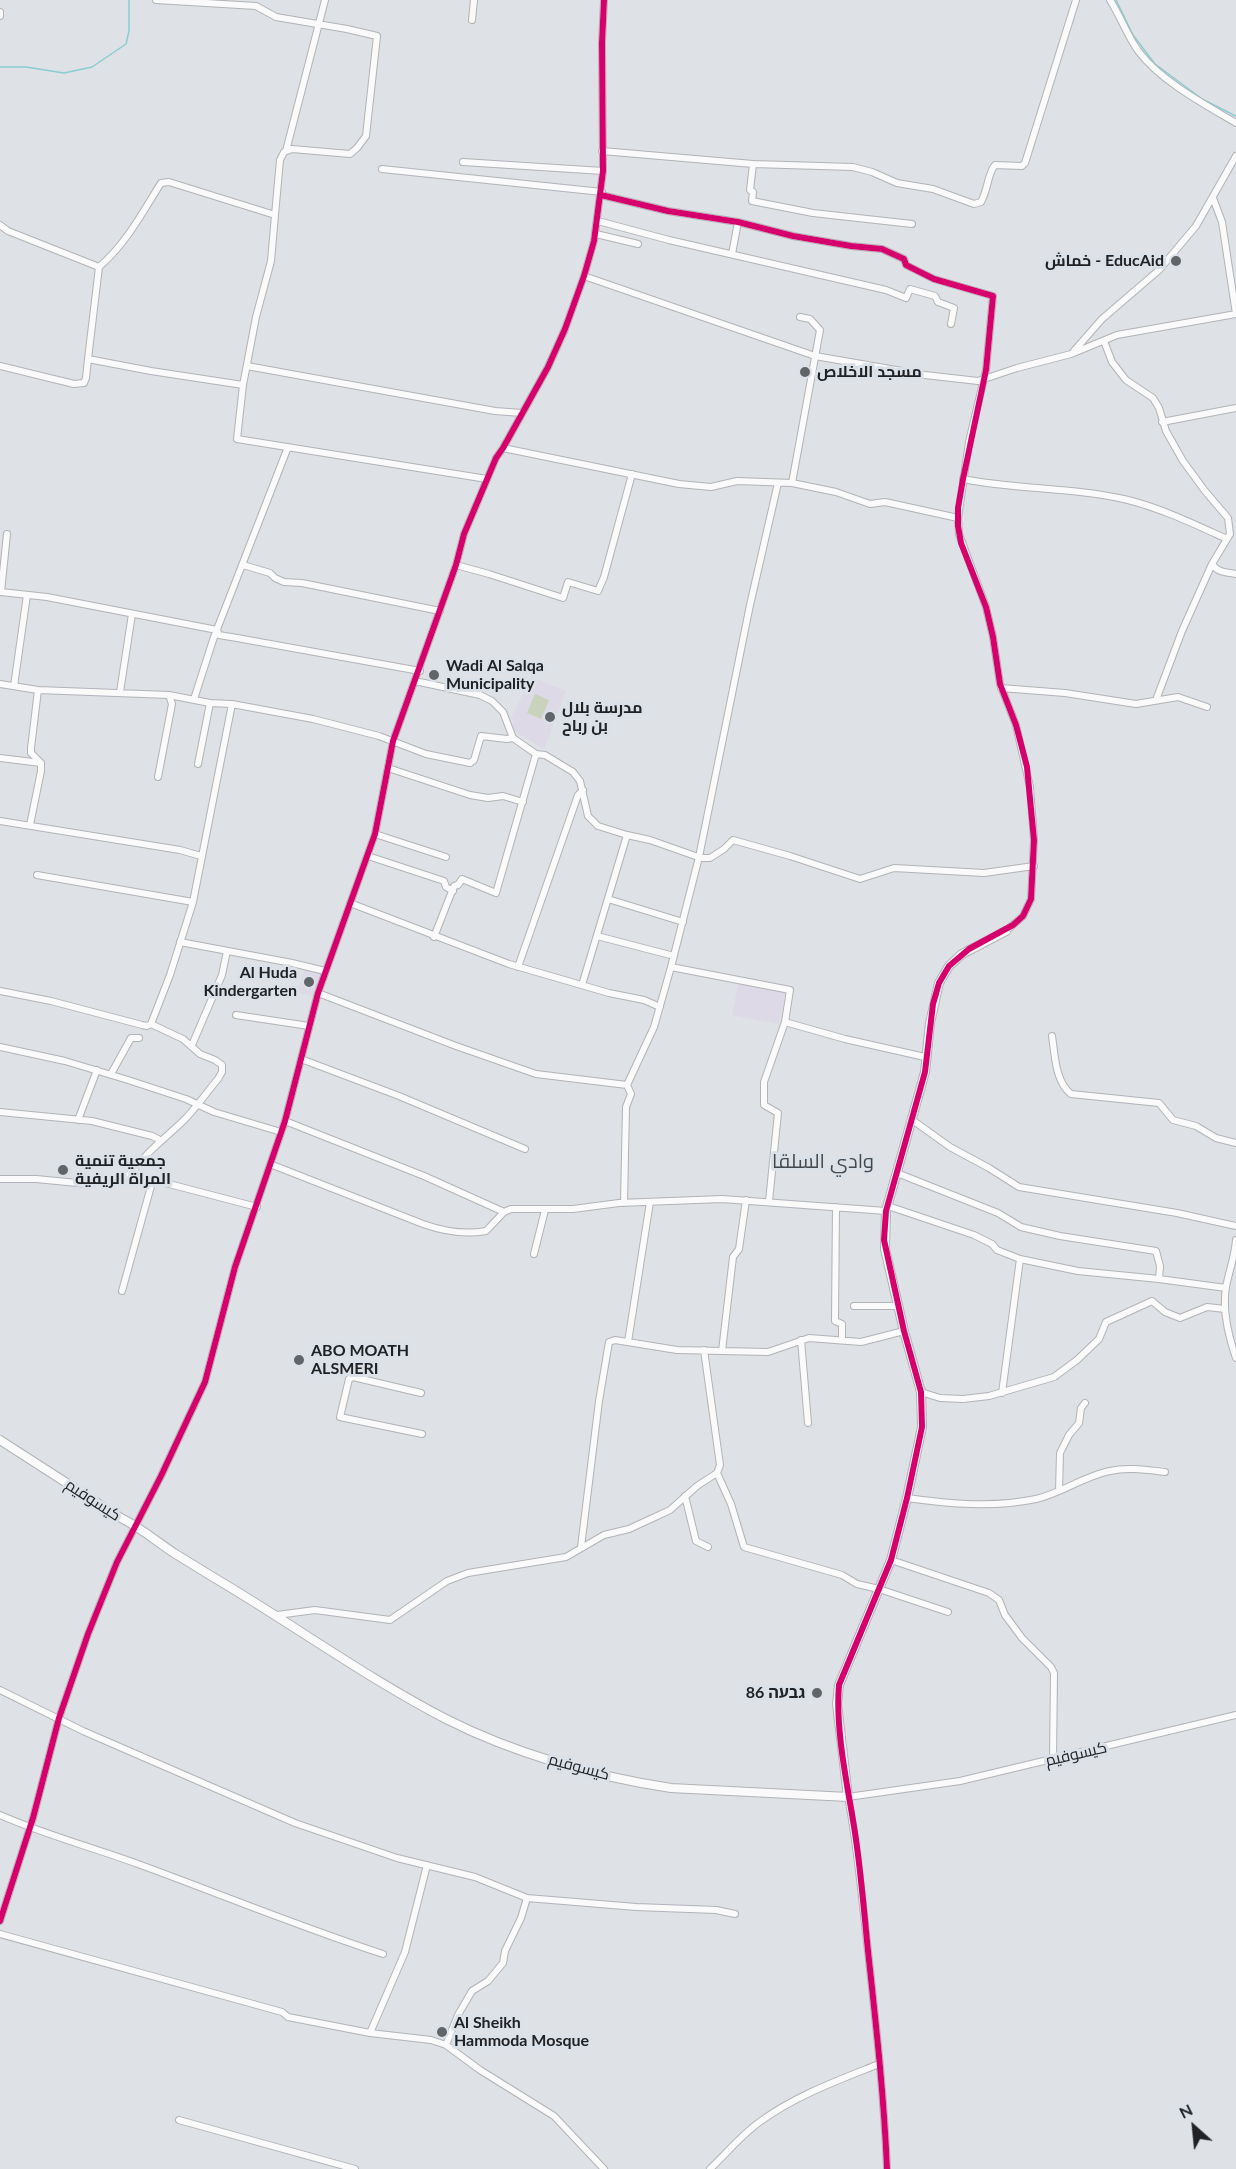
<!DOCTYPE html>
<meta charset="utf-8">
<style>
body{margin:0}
#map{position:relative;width:1236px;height:2169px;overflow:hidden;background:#dee1e5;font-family:Lato,sans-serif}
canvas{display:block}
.north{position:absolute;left:1164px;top:2097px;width:60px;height:60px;-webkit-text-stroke:4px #dbe1e8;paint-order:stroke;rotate:333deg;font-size:16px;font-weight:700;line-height:24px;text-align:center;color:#202225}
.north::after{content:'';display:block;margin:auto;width:21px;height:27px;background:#202225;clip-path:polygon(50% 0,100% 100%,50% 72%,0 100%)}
</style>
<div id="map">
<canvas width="1236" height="2169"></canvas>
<div class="north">N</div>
</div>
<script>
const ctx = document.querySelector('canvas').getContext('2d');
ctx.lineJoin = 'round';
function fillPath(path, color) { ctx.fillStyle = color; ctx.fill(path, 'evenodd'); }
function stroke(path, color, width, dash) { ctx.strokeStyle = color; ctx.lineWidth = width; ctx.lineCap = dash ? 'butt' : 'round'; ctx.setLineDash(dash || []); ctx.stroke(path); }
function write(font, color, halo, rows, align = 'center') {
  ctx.font = font + ' Lato,Cairo,"Noto Sans Hebrew",sans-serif'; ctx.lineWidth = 6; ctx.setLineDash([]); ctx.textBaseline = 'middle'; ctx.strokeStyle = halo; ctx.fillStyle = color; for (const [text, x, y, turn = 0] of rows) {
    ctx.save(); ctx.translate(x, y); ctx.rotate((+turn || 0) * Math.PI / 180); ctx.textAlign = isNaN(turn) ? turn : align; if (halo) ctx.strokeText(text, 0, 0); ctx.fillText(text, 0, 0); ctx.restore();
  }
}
fillPath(new Path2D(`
 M 531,677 L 566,691 L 544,749 L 511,729 L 514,722 L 511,718 Z
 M 305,968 L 322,973 L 313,997 L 298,992 Z
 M 739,979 L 786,991 L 779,1024 L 732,1015 Z`), '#ddd9e6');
fillPath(new Path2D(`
 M 535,694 L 549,700 L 541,719 L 527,713 Z`), '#c9d3bb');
stroke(new Path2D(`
 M 1116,0 L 1133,35 L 1155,64 L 1202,99 L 1236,116
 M 0,67 L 26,67 L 64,73 L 92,67 L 126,44 L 129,31 L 129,0`), '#89cdd1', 1.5);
const street = new Path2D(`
 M 1110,0 C 1121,17 1127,36 1139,52 C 1162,82 1204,104 1236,123
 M 0,12 L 0,16
 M 472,20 L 474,0
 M 286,151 L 325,0
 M 602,151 L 753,164 L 853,167 L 872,172 L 897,183 L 933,189 L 974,204 L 981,202 C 988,190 988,172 995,165 L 1022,166 L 1025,163 L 1076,0
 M 463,162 L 603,171
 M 753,164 L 750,190 L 753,192 L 752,201 L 813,213 L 912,224
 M 382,169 L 602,192
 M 601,195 L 668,211 L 738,222 L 793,236 L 851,246 L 882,249 L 904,259 L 906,265 L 934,279 L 993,296 L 986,370 L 969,442 L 958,518 L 959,534 L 986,607 L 993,637 L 1000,684 L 1016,725 L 1030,787 L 1034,840 L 1031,899 L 1023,916 L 1006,931
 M 1213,198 L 1222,222 L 1236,314
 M 598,221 L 669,240 L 886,290 L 906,298 L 910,289 L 935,296 L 938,302 L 954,308 L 951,324
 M 0,225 L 8,231 L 99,267 C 126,244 142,213 161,183 L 169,182 L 275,215 L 280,160 L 284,152 L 292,149 L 350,154 L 357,148 L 366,136 L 377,36 L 347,29 L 276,17 L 256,6 L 156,0
 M 596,234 L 638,244
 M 732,254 L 738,222
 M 584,276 L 815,356 L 925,375 L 978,381 L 1017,368 L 1071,354 L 1117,335 L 1236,314
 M 1104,341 L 1112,362 L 1126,380 L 1153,398 L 1159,408 L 1166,431 L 1183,461 L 1205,491 L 1228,518 L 1230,534 L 1212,564 C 1218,573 1226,572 1236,574
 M 1074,351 L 1102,319 L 1159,270 L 1196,226 L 1236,156
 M 88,359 L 99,267
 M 0,366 L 74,384 L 84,383 L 86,378 L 88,359 L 151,371 L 243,385 L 237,439 L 487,479
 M 247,366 L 495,411 L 522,413
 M 243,385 L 256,317 L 271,261 L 275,215
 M 1162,422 L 1236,408
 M 503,448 L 679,484 L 711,487 L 737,481 L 792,483 L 836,492 L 870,504 L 885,502 L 958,518
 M 963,479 C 1017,490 1074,487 1128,500 C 1163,509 1194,524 1227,539
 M 792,483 L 820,330 L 810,319 L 800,317
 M 7,534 L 1,592 L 47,597 L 217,630 L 219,635 L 237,638 L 420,671
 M 243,565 L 270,573 L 275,578 L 284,582 L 302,583 L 440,611
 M 456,565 L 489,574 L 563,598 L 568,582 L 598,591 L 604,577 L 632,474
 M 415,681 L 480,695 L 492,701 L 503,712 L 513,738 L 536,754 L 545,755 L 573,772 L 580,781 L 588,816 L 598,826 L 627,835 L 650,840 L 701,858 L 710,858 L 724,849 L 733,840 L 790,856 L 860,879 L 894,868 L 984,873 L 1034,866
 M 0,684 L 38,690 L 169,695 L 210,703 L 232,704 L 313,719 L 379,736 L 426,754 L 470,763 L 474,760 L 481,736 L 507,739 L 513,738
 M 14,686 L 27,595
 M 1001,688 L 1065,693 L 1136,704 L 1178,697 L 1207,707
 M 120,692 L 132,614
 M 194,699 L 214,637 L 288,447
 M 1156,700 L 1182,631 L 1212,564
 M 0,758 L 41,763
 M 198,764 L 210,703
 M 388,768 L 470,795 L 488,798 L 503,796 L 523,802
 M 158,777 L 172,704 L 169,695
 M 0,821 L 180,850 L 201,856
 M 30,825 L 41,771 L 41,763 L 31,753 L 31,748 L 38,690
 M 375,834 L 446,857
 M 368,856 L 444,881 L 446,887 L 453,891
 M 37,875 L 193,902
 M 608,899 L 683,922
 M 350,903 L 509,964 L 609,993 L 644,1000 L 660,1007
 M 597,936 L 674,956
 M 434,937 L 454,886 L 458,885 L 462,879 L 496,893 L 536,754
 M 180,942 L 292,963 L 325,971
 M 518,967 L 578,795 L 583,790
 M 671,967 L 699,857 L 750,605 L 778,483
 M 582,985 L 627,835
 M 0,991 L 51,1001 L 142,1025 L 147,1026 L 151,1024 L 183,1039 L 200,1054 L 215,1060 L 222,1065 L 222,1072 L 218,1079 C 206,1093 195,1110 181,1123 C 164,1139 145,1153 131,1174
 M 318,993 L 456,1046 L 536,1074 L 627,1085
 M 236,1015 L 309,1026
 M 151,1024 L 170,975 L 193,902 L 232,704
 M 1052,1036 C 1055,1055 1055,1081 1071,1094 L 1159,1103 L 1173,1120 L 1196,1126 L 1216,1138 L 1236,1143
 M 192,1045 L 222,975 L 227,951
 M 0,1047 L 65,1061 L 128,1080 L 186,1099 L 214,1112 L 281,1132
 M 301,1059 L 399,1096 L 525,1149
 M 111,1074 L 131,1038 L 139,1038
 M 0,1112 L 92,1121 L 152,1136 L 160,1140
 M 911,1119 L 950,1147 L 989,1168 L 1019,1187 L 1177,1213 L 1236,1226
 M 78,1120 L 97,1070
 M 285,1121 L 424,1176 L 504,1212
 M 270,1164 L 423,1224 C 443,1231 465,1235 486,1231 L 504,1212 L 511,1209 L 573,1209 L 619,1203 L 722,1199 L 886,1211
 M 897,1173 L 998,1213 L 1021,1227 L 1060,1236 L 1156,1251 L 1160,1266 L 1159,1279 L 1226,1288
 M 0,1179 L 36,1179 L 88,1184 L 111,1181 L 131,1174 L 257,1207
 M 769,1201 L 778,1113 L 764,1105 L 764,1082 L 785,1022
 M 624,1203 L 626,1107 L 631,1094 L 627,1085 L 654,1027 L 671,967 L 790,990 L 785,1022 L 845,1039 L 925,1057
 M 888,1206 L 974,1235 L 992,1244 L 997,1250 L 1020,1259 L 1002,1393
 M 836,1207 L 835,1321 L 842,1324 L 842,1339
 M 1236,1240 C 1235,1256 1229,1271 1226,1287 C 1222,1311 1228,1335 1236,1358
 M 534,1254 L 545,1210
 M 1020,1259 L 1078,1271 L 1159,1279
 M 122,1291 L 153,1179
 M 854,1306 L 898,1306
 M 801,1340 L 808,1423
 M 628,1342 L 650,1202
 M 722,1351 L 733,1257 L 739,1249 L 746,1200
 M 921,1392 L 940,1398 L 963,1399 L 989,1396 L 1054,1377 L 1077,1360 L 1099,1339 L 1106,1322 L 1152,1301 L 1165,1312 L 1180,1318 L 1207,1307 L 1225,1309
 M 421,1393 L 353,1377 L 349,1379 L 340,1417 L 422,1434
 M 717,1473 L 731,1504 L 744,1547 L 842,1575 L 857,1584 L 879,1589 L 948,1612
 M 1059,1491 L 1060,1453 L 1069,1435 L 1079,1423 L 1081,1408 L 1085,1403
 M 685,1496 L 696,1541 L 708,1547
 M 907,1498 C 950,1504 993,1508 1036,1499 C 1062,1493 1084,1476 1110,1471 C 1127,1467 1147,1470 1165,1472
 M 581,1547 L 599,1401 L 609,1342 L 615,1340 L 677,1350 L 768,1352 L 809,1338 L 861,1342 L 904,1331
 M 891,1560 L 989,1593 L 999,1600 L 1005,1615 L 1022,1638 L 1051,1667 L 1054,1673 L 1053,1760
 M 277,1615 L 315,1610 L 390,1620 L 447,1581 L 468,1573 L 566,1557 L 604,1535 L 629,1529 L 655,1517 L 670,1510 L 697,1486 L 717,1473 L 720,1465 L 704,1350
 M 0,1690 L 83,1731 L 295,1823 L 397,1858 L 475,1877 L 527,1898 L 636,1907 L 716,1910 L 735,1914
 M 0,1815 C 45,1835 92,1847 138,1864 C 220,1894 300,1927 383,1954
 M 0,1921 L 33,1818 L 59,1718 L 88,1634 L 117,1562 L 161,1476 L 205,1382 L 235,1267 L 285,1121 L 318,993 L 375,834 L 393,741 L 456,565 L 464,534 L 496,458 L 503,448 L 548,367 L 565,329 L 584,276 L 594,241 L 603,171 L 602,43 L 604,0
 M 0,1934 L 282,2012 L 288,2017 L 370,2033 L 431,2040 L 446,2045 L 480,2070 L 554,2116 L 604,2169
 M 370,2033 L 405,1952 L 427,1865
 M 446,2045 L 458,2015 L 472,1991 L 488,1981 L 503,1963 L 505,1951 L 521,1918 L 527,1898
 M 179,2120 L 355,2169
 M 710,2169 C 727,2153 742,2134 761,2121 C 797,2095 839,2080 879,2064
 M 887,2169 C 884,2096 876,2024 868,1951 C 862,1900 858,1848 848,1797 L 960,1781 L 1236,1715`);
const secondary = new Path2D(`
 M 0,1440 L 121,1518 C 141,1528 156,1541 174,1553 C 187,1561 200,1569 213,1577 C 291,1623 365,1677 446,1719 C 513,1753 596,1777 671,1788 L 848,1797 L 837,1704 L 839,1685 L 891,1560 L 907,1498 L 922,1427 L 921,1392 L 904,1331 L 885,1249 L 886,1211 L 925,1072 L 930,1023 L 939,983 L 949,966 L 962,954 L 1006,931`);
stroke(street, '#b1b3b6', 8);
stroke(secondary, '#b1b3b6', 10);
stroke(street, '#fafafb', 6);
stroke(secondary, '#fafafb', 8);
stroke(new Path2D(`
 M 601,195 L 668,211 L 738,222 L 793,236 L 851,246 L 882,249 L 904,259 L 906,265 L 934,279 L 993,296 L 986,370 L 963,479 L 958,508 L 958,526 L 961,543 L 986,607 L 993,637 L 1000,684 L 1016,725 L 1027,767 L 1034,840 L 1031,899 L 1023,916 L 1013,925 L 969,949 L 949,966 L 939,983 L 933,1004 L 925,1072 L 886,1211 L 884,1240 L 904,1331 L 921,1392 L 922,1427 L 907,1498 L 891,1560 L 839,1685 C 835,1731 848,1787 855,1833 C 861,1872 864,1912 868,1951 C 876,2024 884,2096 887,2169
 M 0,1921 L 33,1818 L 59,1718 L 88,1634 L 117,1562 L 161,1476 L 205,1382 L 235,1267 L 285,1121 L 318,993 L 375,834 L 393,741 L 456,565 L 464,534 L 496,458 L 503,448 L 548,367 L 565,329 L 584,276 L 594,241 L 603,171 L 602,43 L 604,0`), '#d6006c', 6);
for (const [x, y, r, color] of [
 [1176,261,6,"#626568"],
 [805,372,6,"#626568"],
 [434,675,6,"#626568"],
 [550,717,6,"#626568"],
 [309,982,6,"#626568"],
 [63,1170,6,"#626568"],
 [299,1360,6,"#626568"],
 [817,1693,6,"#626568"],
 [442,2032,6,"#626568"]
]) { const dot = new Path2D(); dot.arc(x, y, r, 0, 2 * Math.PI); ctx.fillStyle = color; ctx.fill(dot); stroke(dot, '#dbe1e8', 2); }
write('bold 16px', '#202225', '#dbe1e8', [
 ["خماش - EducAid",1164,261,"right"],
 ["مسجد الاخلاص",817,372],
 ["Wadi Al Salqa",446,666],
 ["Municipality",446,684],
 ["مدرسة بلال",562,708],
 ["بن رباح",562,726],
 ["Al Huda",297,973,"right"],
 ["Kindergarten",297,991,"right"],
 ["جمعية تنمية",75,1161],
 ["المراة الريفية",75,1179],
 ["ABO MOATH",311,1351],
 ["ALSMERI",311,1369],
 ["גבעה 86",805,1693,"right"],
 ["Al Sheikh",454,2023],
 ["Hammoda Mosque",454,2041]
], 'left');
write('16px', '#202225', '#dbe1e8', [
 ["كيسوفيم",93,1500,33],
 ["كيسوفيم",1076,1754,-13],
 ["كيسوفيم",579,1767,15]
]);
write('20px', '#43494e', '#dbe1e8', [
 ["وادي السلقا",823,1162]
]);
</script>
